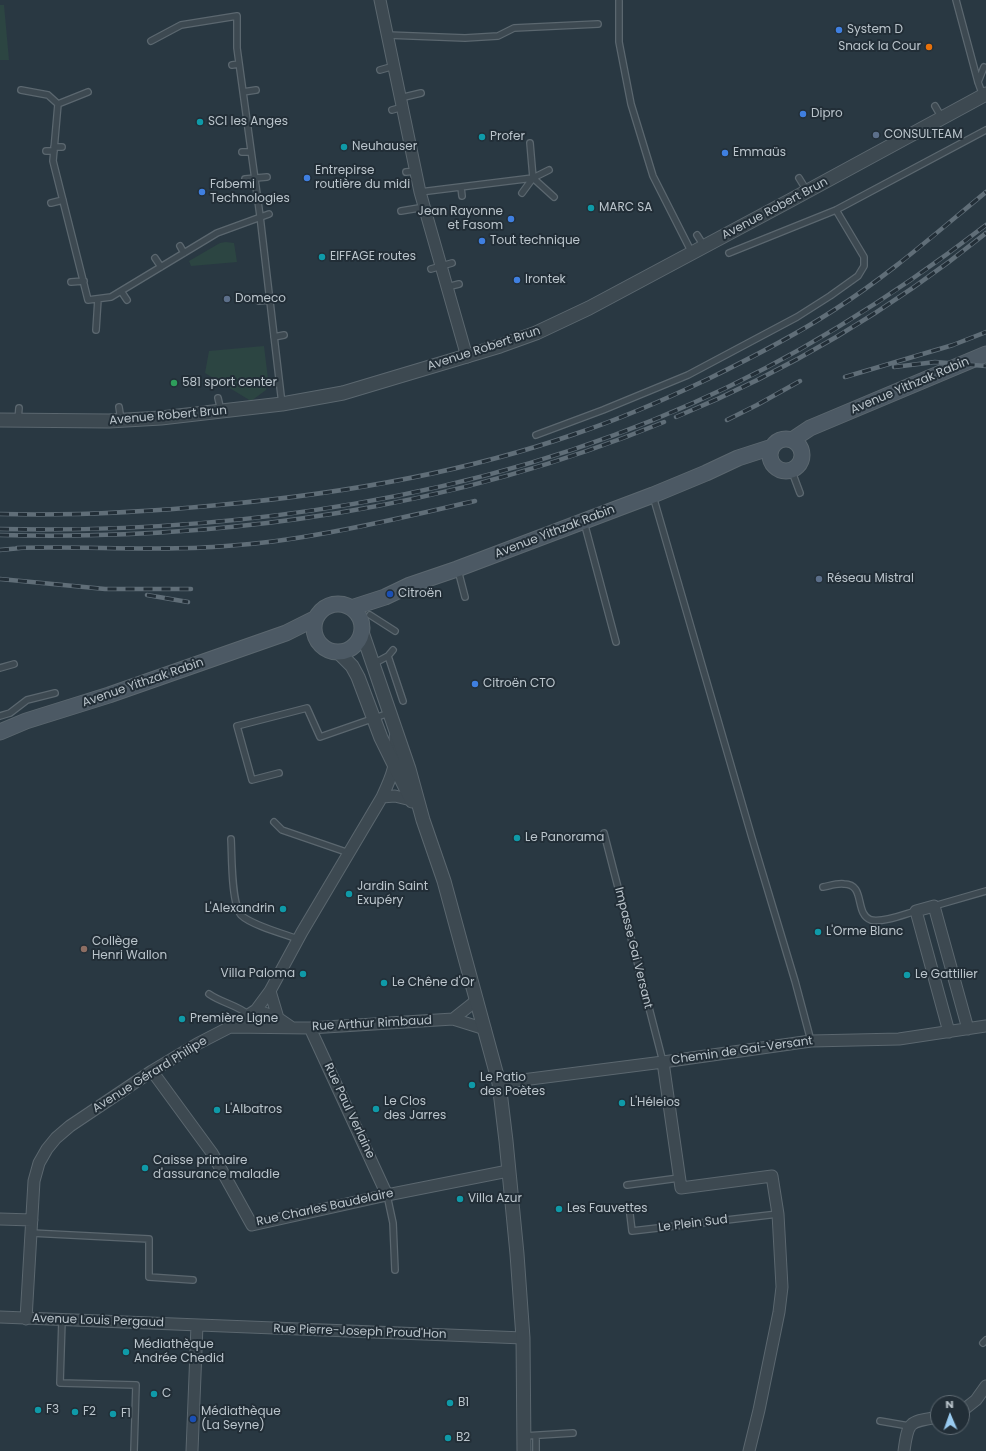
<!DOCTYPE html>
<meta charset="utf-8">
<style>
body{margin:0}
#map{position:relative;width:986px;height:1451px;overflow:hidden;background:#293842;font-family:Poppins,sans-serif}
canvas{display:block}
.north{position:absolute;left:930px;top:1395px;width:40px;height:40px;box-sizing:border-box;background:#222e37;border:1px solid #5f6a72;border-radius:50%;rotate:358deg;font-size:11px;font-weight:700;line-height:16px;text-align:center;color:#bac4cb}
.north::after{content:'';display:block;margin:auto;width:14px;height:18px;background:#99cbf1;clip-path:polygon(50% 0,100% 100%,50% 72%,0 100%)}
</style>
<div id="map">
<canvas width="986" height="1451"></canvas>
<div class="north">N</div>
</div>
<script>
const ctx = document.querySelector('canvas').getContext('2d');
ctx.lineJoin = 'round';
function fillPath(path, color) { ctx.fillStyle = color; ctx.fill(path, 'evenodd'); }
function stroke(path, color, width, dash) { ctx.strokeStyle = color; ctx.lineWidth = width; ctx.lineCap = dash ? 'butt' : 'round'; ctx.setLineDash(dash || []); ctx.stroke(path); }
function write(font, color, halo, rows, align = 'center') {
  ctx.font = font + ' Poppins,sans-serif'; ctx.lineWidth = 4; ctx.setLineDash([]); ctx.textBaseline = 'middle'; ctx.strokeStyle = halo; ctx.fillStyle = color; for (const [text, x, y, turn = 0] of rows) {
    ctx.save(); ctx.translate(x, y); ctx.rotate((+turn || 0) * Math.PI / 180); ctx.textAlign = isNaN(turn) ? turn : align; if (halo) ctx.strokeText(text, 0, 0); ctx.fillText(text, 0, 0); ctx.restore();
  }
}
fillPath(new Path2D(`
 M 0,5 L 4,5 L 9,60 L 0,60 Z
 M 226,242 L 234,243 L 237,262 L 191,266 L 189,261 L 220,243 Z
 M 264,346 L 268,379 L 266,390 L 251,401 L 205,373 L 209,351 Z`), '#2c4542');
const service = new Path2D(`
 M 956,0 L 978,82 L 983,96
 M 619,1 L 619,42 L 631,104 L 653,176 L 692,253
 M 387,35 L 465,38 L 498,36 L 514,28 L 598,24
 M 151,41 L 181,25 L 237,16 L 237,48 L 260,216 L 282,404
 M 232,65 L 239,64
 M 380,70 L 394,66
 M 978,82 L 984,67
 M 21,90 L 48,95 L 58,104 L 53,161 L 88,300 L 111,297 L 217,233 L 269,214
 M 243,92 L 256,90
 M 400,98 L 421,93
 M 58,104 L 88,92
 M 935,106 L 942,118
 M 392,110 L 403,107
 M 54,147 L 62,147
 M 46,151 L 54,151
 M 242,152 L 251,152
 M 406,172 L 416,171
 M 533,178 L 554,197
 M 799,178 L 807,191
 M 245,179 L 267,177
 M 461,187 L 462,196
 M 420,192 L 533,178 L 549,170
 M 522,193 L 533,178 L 530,143
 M 51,203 L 63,200
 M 401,211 L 425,207
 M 697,235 L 704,246
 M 180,246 L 184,253
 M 729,253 L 836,210 L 986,130
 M 155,258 L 161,267
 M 431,269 L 452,263
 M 71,282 L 84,281
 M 447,287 L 459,284
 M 121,291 L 127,300
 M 259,301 L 270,300
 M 96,330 L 98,299
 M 274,337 L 284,335
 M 218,398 L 221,411
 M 119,407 L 121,420
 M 18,420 L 19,408
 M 536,435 L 603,410 L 688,375 L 797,317 L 830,296 L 858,276 L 864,266 L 864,257 L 836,210
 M 791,469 L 800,493
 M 653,496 L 752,838 L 795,981 L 811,1041
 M 584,522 L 616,642
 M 458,570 L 465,597
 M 370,615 L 395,631
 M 388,656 L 393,650
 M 373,664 L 388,656 L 403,701
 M 0,668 L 14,664
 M 0,716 L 10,713 L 27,700 L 55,693
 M 279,773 L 252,780 L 237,726 L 307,708 L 320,737 L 389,713
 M 274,822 L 282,830 L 349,853
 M 604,833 L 663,1062
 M 231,839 C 232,855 231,903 241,915 C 251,925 284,934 298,939
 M 823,887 C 829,886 837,883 844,884 C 866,884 854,914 871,920 C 883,923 905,914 916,911
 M 934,906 L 986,891
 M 209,994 C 222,1003 237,1005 249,1015
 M 627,1185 L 679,1178
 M 387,1195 L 393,1223 L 395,1270
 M 629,1206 L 632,1231 L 778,1214
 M 31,1233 L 149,1239 L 149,1277 L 193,1280
 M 62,1320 L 60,1383 L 136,1385 L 134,1451
 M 983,1343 L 986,1340
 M 880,1421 L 909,1426
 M 524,1436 L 573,1433
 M 536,1451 L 536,1436`);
const minor = new Path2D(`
 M 380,0 L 420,192 L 467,357
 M 382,797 L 395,796 L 411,800
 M 270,991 L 278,1018
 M 256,1010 L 278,1018 L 291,1027
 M 453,1019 L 477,1000
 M 230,1027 L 310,1028 L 453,1019 L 485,1029
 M 310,1028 L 387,1195
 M 949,1032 L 916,911 L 934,906 L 968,1029
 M 663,1062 L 681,1188 L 772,1176 L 778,1214 L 782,1287 L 779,1312 L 759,1410 L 749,1451
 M 152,1071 L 212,1153 L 252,1225 L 387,1195 L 508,1171
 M 499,1083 L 663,1062 L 811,1041 L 899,1039 L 986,1026
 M 0,1219 L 32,1220
 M 0,1317 L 523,1338
 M 26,1319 L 34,1181 L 39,1163 L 47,1149 L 56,1138 L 70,1126 L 152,1071 L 197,1044 L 230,1027 L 256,1010 L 270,991 L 302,932 L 382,797 C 393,774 397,763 395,737
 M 962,1411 L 976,1400 L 986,1386
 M 192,1451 L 197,1325
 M 904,1451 C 908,1421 909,1422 938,1417`);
const tertiary = new Path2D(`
 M 0,420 L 109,421 L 161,418 L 282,404 L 343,393 L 500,346 L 536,333 L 589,308 L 791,200 L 986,94
 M 362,632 L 409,769 L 423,820 L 444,881 L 499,1083 L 506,1141 L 517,1254 L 523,1338 L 524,1451
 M 338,652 L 352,666 L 358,677 L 381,738 L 412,801`);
const secondary = new Path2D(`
 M770 455a16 16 0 1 1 32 0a16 16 0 1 1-32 0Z
 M 792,440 L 810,428 L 986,354
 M314 628a24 24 0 1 1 48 0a24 24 0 1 1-48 0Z
 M 351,608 L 385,597 L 410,585 L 457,569 L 653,495 L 706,473 L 738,458 L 772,447
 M 0,732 L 26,721 L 109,695 L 286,633 L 316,618`);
stroke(service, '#5b676f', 8);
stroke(minor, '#5b676f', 13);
stroke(tertiary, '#5b676f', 15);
stroke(secondary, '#5b676f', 17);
stroke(service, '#3d4951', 5.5);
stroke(minor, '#3d4951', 11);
stroke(tertiary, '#3d4951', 13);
stroke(secondary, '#4c5964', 15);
const rail = new Path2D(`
 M 894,367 L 935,362 L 986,366
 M 845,377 L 953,345 L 986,332
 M 676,417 C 787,371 893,308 986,233
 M 727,420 L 757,405 L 800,381
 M 0,514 C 73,516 146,512 219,505 C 339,494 460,474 575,434 C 620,419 664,400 708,379 C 751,358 794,336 834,310 C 889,275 936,233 986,192
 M 0,529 C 234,534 478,499 693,403 C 798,357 895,295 986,225
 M 0,535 C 225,541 454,508 664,422
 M 17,548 C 82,546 148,551 213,547 C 243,545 274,542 303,537 C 361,528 418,514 475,501
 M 0,550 L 21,548
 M 0,579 L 105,589 L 191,589
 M 147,595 L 188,602`);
stroke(rail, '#606e78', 4.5);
stroke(rail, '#222e37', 3, [9]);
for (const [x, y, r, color] of [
 [839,30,4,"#3f7fe0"],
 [929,47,4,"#e8710a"],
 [803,114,4,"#3f7fe0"],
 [200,122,4,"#0f9aa8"],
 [876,135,4,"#5c6f8a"],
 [482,137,4,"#0f9aa8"],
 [344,147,4,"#0f9aa8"],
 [725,153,4,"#3f7fe0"],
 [307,178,4,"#3f7fe0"],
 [202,192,4,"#3f7fe0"],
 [591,208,4,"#0f9aa8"],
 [511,219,4,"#3f7fe0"],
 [482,241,4,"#3f7fe0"],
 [322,257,4,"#0f9aa8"],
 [517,280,4,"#3f7fe0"],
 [227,299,4,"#5c6f8a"],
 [174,383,4,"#2e9e5b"],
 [819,579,4,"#5c6f8a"],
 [390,594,4,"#1a4fb4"],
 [475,684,4,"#3f7fe0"],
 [517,838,4,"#0f9aa8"],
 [349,894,4,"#0f9aa8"],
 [283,909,4,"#0f9aa8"],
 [818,932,4,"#0f9aa8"],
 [84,949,4,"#8d6e63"],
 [303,974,4,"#0f9aa8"],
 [907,975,4,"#0f9aa8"],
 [384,983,4,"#0f9aa8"],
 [182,1019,4,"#0f9aa8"],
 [472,1085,4,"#0f9aa8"],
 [622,1103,4,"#0f9aa8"],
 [376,1109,4,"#0f9aa8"],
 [217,1110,4,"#0f9aa8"],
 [145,1168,4,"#0f9aa8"],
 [460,1199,4,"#0f9aa8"],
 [559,1209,4,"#0f9aa8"],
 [126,1352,4,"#0f9aa8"],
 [154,1394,4,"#0f9aa8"],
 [450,1403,4,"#0f9aa8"],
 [38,1410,4,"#0f9aa8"],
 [75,1412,4,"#0f9aa8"],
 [113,1414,4,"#0f9aa8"],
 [193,1419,4,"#1a4fb4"],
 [448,1438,4,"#0f9aa8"]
]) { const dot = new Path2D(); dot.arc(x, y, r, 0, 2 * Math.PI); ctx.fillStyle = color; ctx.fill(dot); stroke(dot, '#222e37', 1.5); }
write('12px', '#bac4cb', '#222e37', [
 ["System D",847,30],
 ["Snack la Cour",921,47,"right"],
 ["Dipro",811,114],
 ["SCI les Anges",208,122],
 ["CONSULTEAM",884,135],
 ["Profer",490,137],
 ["Neuhauser",352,147],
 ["Emmaüs",733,153],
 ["Entrepirse",315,171],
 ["routière du midi",315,185],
 ["Fabemi",210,185],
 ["Technologies",210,199],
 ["MARC SA",599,208],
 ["Jean Rayonne",503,212,"right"],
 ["et Fasom",503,226,"right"],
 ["Tout technique",490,241],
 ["EIFFAGE routes",330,257],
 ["Irontek",525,280],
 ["Domeco",235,299],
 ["581 sport center",182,383],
 ["Réseau Mistral",827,579],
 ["Citroën",398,594],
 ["Citroën CTO",483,684],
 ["Le Panorama",525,838],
 ["Jardin Saint",357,887],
 ["Exupéry",357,901],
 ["L'Alexandrin",275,909,"right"],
 ["L'Orme Blanc",826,932],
 ["Collège",92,942],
 ["Henri Wallon",92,956],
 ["Villa Paloma",295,974,"right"],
 ["Le Gattilier",915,975],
 ["Le Chêne d'Or",392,983],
 ["Première Ligne",190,1019],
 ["Le Patio",480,1078],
 ["des Poètes",480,1092],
 ["Le Clos",384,1102],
 ["des Jarres",384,1116],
 ["L'Héleios",630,1103],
 ["L'Albatros",225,1110],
 ["Caisse primaire",153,1161],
 ["d'assurance maladie",153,1175],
 ["Villa Azur",468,1199],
 ["Les Fauvettes",567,1209],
 ["Médiathèque",134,1345],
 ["Andrée Chedid",134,1359],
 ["C",162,1394],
 ["B1",458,1403],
 ["F3",46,1410],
 ["F2",83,1412],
 ["Médiathèque",201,1412],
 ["(La Seyne)",201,1426],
 ["F1",121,1414],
 ["B2",456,1438]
], 'left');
write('12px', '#bac4cb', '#222e37', [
 ["Avenue Robert Brun",775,209,-28],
 ["Avenue Robert Brun",484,349,-18],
 ["Avenue Yithzak Rabin",910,386,-23],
 ["Avenue Robert Brun",168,416,-5],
 ["Avenue Yithzak Rabin",555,532,-21],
 ["Avenue Yithzak Rabin",143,683,-19],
 ["Impasse Gai Versant",633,948,76],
 ["Rue Arthur Rimbaud",372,1024,-3],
 ["Chemin de Gai-Versant",742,1051,-8],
 ["Avenue Gérard Philipe",150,1075,-32],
 ["Rue Paul Verlaine",349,1111,65],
 ["Rue Charles Baudelaire",325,1208,-12],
 ["Le Plein Sud",693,1224,-7],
 ["Avenue Louis Pergaud",98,1321,2],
 ["Rue Pierre-Joseph Proud'Hon",360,1332,2]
]);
</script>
